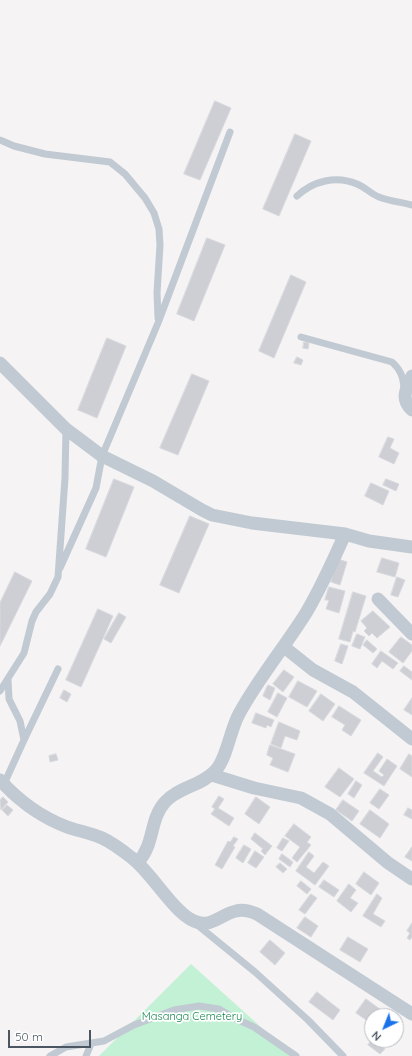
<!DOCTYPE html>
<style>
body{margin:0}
#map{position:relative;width:412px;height:1056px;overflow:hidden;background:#f5f3f3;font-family:Quicksand,sans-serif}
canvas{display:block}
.north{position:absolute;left:364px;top:1008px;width:40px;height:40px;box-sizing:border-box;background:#fff;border:1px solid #b7bbc0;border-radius:50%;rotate:223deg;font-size:11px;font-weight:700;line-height:16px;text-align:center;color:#4a5661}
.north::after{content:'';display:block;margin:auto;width:14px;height:18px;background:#1a73e8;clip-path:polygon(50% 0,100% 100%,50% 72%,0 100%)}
.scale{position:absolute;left:8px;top:1030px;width:83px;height:18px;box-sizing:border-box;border:2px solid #4a5661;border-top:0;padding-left:5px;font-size:12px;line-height:14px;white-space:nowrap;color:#4a5661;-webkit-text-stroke:3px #fff;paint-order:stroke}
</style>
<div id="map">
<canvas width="412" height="1056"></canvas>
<div class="north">N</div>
<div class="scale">50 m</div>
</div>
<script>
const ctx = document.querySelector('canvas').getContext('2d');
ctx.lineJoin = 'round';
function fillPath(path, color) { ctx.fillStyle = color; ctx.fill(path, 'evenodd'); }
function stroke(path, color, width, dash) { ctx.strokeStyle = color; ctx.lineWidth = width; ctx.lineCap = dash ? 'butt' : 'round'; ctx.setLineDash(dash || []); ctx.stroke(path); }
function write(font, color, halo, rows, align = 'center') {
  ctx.font = font + ' Quicksand,sans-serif'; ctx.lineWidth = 3.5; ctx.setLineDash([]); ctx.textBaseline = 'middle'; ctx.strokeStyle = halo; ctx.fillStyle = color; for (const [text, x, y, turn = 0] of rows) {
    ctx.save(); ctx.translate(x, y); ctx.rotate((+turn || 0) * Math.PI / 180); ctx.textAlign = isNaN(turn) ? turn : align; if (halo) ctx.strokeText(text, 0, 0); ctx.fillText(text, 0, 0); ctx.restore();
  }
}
fillPath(new Path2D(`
 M 191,964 L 293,1056 L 99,1056 Z`), '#c3f1d5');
const building = new Path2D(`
 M 215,101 L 231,108 L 200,180 L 184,174 Z
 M 295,134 L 311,141 L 279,216 L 263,209 Z
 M 207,238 L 225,245 L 194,321 L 177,314 Z
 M 291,275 L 306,282 L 274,358 L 259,351 Z
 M 107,338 L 126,346 L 97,418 L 78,410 Z
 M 304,342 L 309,343 L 308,349 L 303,348 Z
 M 297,357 L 303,360 L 301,365 L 294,363 Z
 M 192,374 L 209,381 L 178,455 L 160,448 Z
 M 388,437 L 394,439 L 390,448 L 399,453 L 394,464 L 379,457 Z
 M 114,479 L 134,487 L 106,557 L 86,549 Z
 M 386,479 L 399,484 L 396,491 L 383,485 Z
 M 371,483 L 389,491 L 383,505 L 365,496 Z
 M 190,516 L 209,524 L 179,593 L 160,585 Z
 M 382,558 L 399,563 L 395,577 L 377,572 Z
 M 338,559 L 347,562 L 340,585 L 331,582 Z
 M 15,572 L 32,581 L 0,646 L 0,603 Z
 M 397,577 L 405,580 L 398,597 L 391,595 Z
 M 329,587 L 345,591 L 339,613 L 326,609 L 329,600 L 325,600 Z
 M 353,592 L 366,596 L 355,632 L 353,631 L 350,642 L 339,639 Z
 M 98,609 L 113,616 L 81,687 L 66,680 Z
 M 373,611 L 390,627 L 377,638 L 372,633 L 369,636 L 364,631 L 367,628 L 361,621 Z
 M 119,613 L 126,617 L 111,643 L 104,639 Z
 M 357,634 L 365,637 L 360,649 L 352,646 Z
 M 401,637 L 412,645 L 412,651 L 403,663 L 389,652 Z
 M 367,640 L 377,649 L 373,653 L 363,645 Z
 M 341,644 L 348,646 L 342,664 L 335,661 Z
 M 381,651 L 398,663 L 393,669 L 382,661 L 377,668 L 372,664 Z
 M 404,666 L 412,672 L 412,680 L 400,671 Z
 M 284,670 L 294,677 L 283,692 L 273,684 Z
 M 298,681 L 317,691 L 307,707 L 289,697 Z
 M 268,685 L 275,688 L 270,700 L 263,696 Z
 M 64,690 L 71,694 L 67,702 L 60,698 Z
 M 278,693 L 287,698 L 277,717 L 268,712 Z
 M 321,694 L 335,704 L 323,721 L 309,711 Z
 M 412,698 L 412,715 L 404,710 Z
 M 339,706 L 361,720 L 351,736 L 342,730 L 345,725 L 332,717 Z
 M 256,713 L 274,720 L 271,727 L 267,725 L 266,728 L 252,723 Z
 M 279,722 L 300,731 L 297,740 L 285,736 L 281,748 L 271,744 Z
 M 270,745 L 295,754 L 288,772 L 270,765 L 273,758 L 267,755 Z
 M 378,753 L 383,757 L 373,771 L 382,777 L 384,775 L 379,771 L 387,759 L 397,766 L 384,786 L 364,773 Z
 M 56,754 L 58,760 L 50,762 L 49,756 Z
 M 409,754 L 412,756 L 412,777 L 400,769 Z
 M 339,768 L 354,779 L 340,797 L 325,787 Z
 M 356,781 L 362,785 L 354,798 L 348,794 Z
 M 380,789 L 389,795 L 379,809 L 370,803 Z
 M 219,796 L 224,799 L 218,808 L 234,818 L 229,826 L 211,814 L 215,809 L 212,807 Z
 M 3,797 L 8,802 L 1,810 L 0,800 Z
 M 256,797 L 270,807 L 259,824 L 245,814 Z
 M 343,800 L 359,811 L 352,821 L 336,810 Z
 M 7,805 L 13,810 L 8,816 L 2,810 Z
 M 408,808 L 412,810 L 412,819 L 404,815 Z
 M 370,810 L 389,824 L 380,838 L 360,824 Z
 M 294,824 L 311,837 L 307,842 L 311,845 L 297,862 L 292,858 L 300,847 L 285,836 Z
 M 255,833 L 272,846 L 265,855 L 261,851 L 263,849 L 251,839 Z
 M 234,837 L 238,839 L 233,846 L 235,847 L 222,869 L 215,865 L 228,841 L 230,842 Z
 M 283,838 L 289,841 L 282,851 L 277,848 Z
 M 244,845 L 251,849 L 243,863 L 236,858 Z
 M 412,847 L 412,861 L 405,857 Z
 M 255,851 L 264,857 L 256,868 L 248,863 Z
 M 309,852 L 314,856 L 306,867 L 314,873 L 323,862 L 329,866 L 315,885 L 296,871 Z
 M 282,854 L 293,862 L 290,867 L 279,859 Z
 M 280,863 L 287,869 L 283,873 L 276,867 Z
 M 364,872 L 379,883 L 371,895 L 356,884 Z
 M 324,880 L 339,890 L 334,897 L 319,887 Z
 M 301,881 L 311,889 L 307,894 L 297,886 Z
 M 349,884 L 356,890 L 350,898 L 358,903 L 351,912 L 337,901 Z
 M 311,894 L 317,898 L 305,914 L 299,910 Z
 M 377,894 L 382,898 L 373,914 L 385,921 L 381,927 L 363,916 Z
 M 305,917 L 318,926 L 311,937 L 297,928 Z
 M 412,923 L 412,937 L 410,940 L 407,938 L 410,933 L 407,931 Z
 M 348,937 L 368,949 L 360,962 L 340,950 Z
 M 270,940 L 285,953 L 275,965 L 260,952 Z
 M 317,992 L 340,1010 L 333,1020 L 309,1002 Z
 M 366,999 L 384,1012 L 381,1016 L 372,1016 L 372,1024 L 356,1013 Z
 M 372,1040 L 379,1040 L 377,1043 L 385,1049 L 380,1054 L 368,1045 Z`);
fillPath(building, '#cdcfd5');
stroke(building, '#d7d9de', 1);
stroke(new Path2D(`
 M 0,140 L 14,146 L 45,154 L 110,162 L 125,174 L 145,198 L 154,213 L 159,229 L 160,245 L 157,293 L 158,318
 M 297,196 C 313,181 336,175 357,184 C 365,187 371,194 379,197 C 389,201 401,202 412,205
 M 301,337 L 392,362 C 401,370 403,377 404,388
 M 60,568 L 96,488 L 102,456 L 158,323 L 230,132
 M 0,691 L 24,653 L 32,621 L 36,612 L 50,594 L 58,577 L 65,478 L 66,429
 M 24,740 L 58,669
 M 4,784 L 24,740 L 20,721 L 9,699 L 8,679
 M 195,923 L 255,972 L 308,1020 L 343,1056
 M 50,1056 L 66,1047 L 104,1041 L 134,1025 L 174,1010 L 199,1006 L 219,1009 L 234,1018 L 254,1027 L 296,1056
 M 86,1056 L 91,1044`), '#c1cad2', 7);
stroke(new Path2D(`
 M 0,363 L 66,429 L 102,456 L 153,481 L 202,510 L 212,515 L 252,523 L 345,534 L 369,541 L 412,547
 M 412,376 C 406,389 400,399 412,410
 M 378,599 L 412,634
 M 284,647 L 313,670 L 353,692 L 412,739
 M 212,775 L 254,788 L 301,798 L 330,814 L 387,862 L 412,879
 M 0,780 C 18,800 41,817 67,827 C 78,831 91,833 102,838 C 113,843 122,850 132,858 C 151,872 174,913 194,921 C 211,929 221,914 236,911 C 243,909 250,911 257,914 L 412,1014
 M 138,862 C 155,844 149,820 165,802 C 178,787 202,786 216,770 C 227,758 230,730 239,714 C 258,679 284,648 306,613 C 321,588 333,561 345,534`), '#c1cad2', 13);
write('11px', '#17864f', '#fff', [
 ["Masanga Cemetery",192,1017]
]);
</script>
